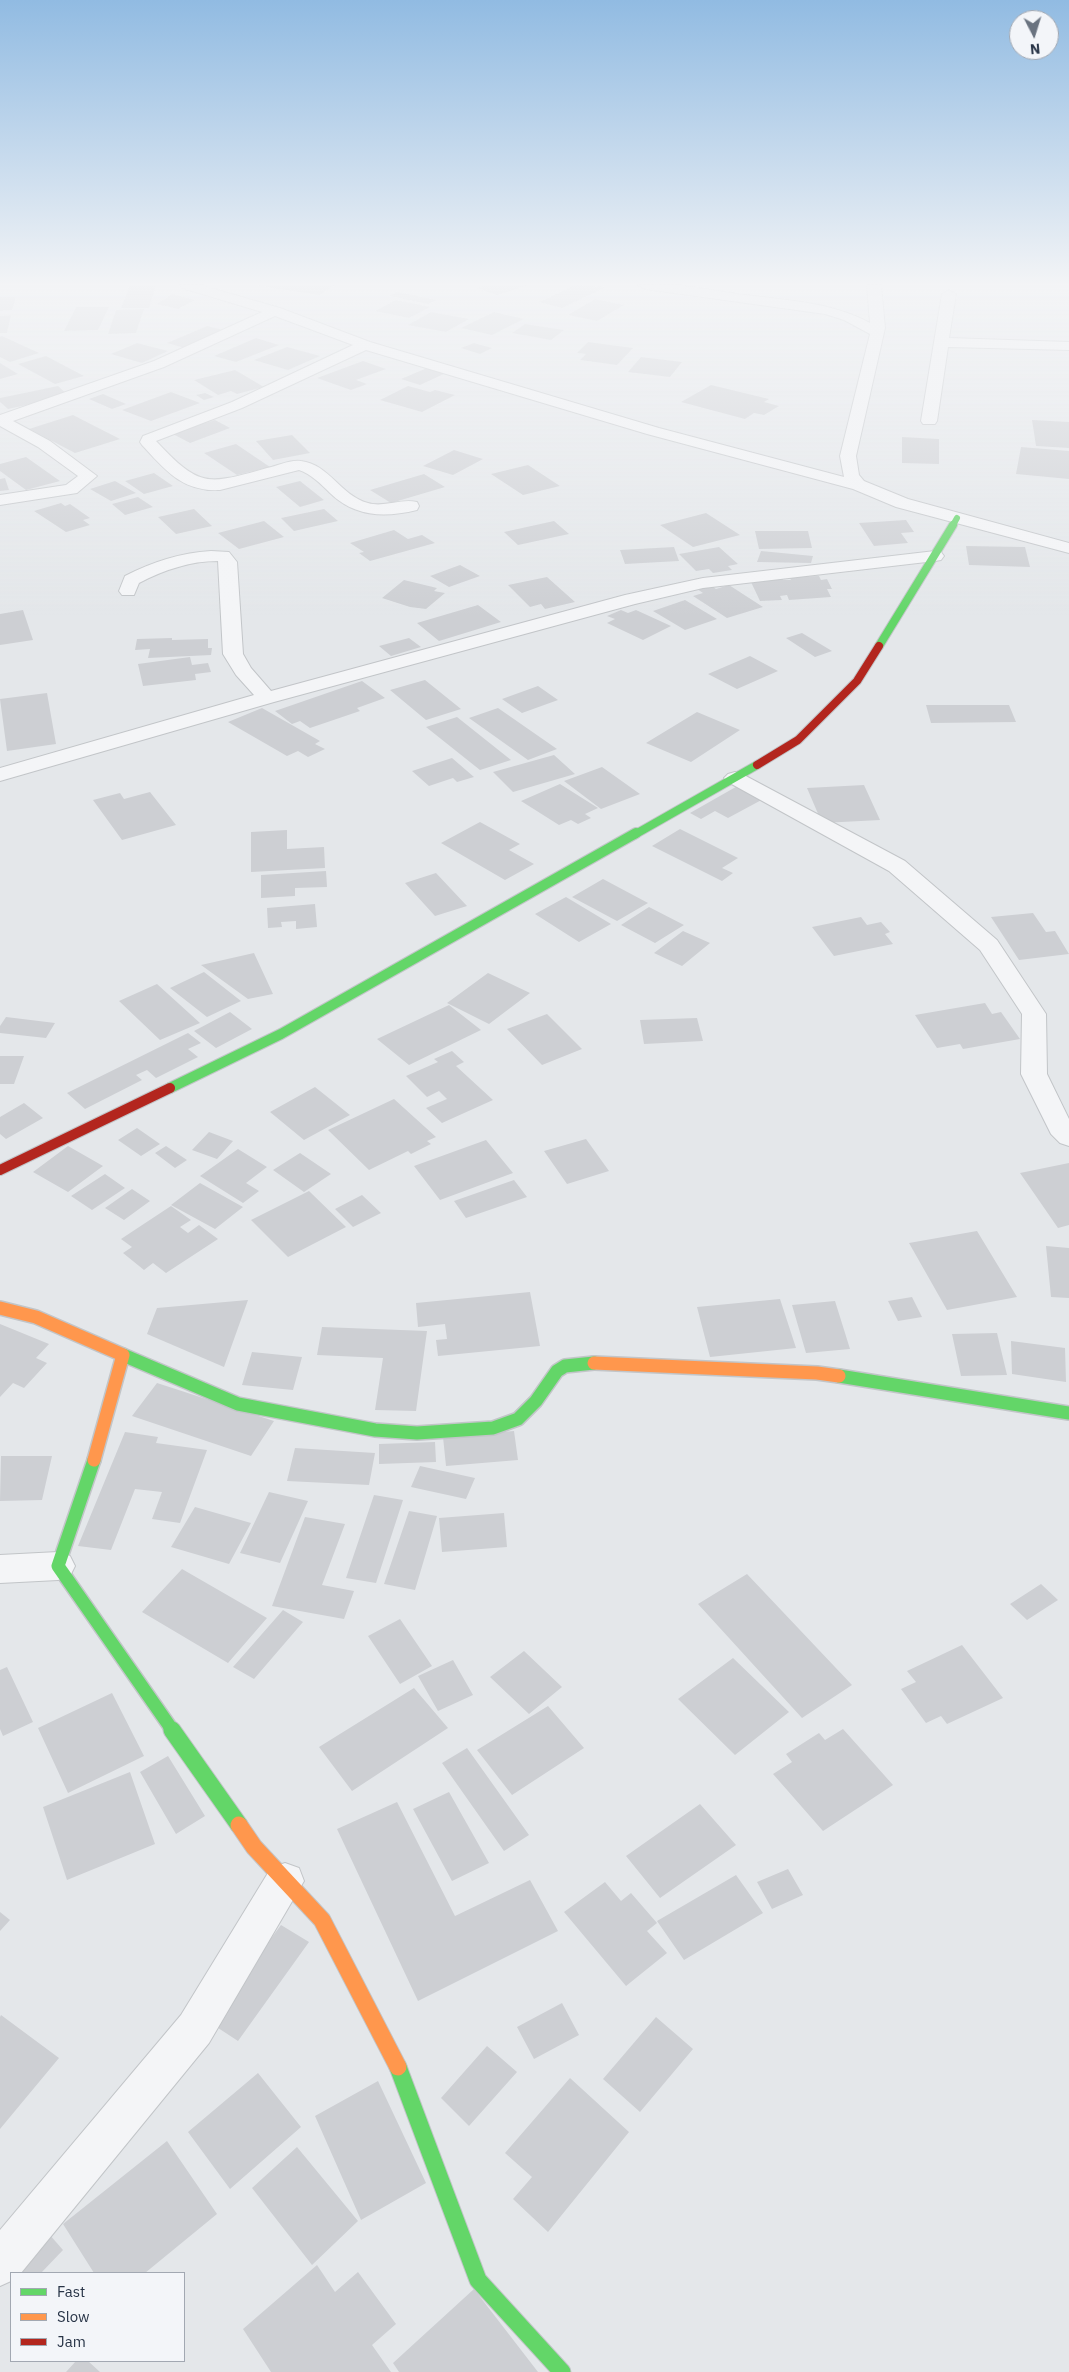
<!DOCTYPE html>
<style>
body{margin:0}
#map{position:relative;width:1069px;height:2372px;overflow:hidden;background:#e4e7ea;font-family:"IBM Plex Sans",sans-serif}
canvas{display:block}
.legend{position:absolute;left:10px;top:2272px;width:175px;height:90px;box-sizing:border-box;background:#f3f5f9;border:1px solid #a2a8b2;margin:0;padding:6px 9px;list-style:none;font-size:15px;color:#283447}
.legend li{display:flex;align-items:center;gap:10px;height:25px}
.legend b{width:25px;border:1px solid #a2a8b2}
.north{position:absolute;left:1009px;top:10px;width:50px;height:50px;box-sizing:border-box;background:#f3f5f9;border:1px solid #a2a8b2;border-radius:50%;rotate:175deg;font-size:14px;font-weight:700;line-height:20px;text-align:center;color:#283447}
.north::after{content:'';display:block;margin:auto;width:18px;height:22px;background:#6a7380;clip-path:polygon(50% 0,100% 100%,50% 72%,0 100%)}
</style>
<div id="map">
<canvas width="1069" height="2372"></canvas>
<ul class="legend">
<li><b style="height:6px;background:#63d668"></b>Fast</li>
<li><b style="height:6px;background:#ff974d"></b>Slow</li>
<li><b style="height:6px;background:#b3261e"></b>Jam</li>
</ul>
<div class="north">N</div>
</div>
<script>
const ctx = document.querySelector('canvas').getContext('2d');
ctx.lineJoin = 'round';
function fillPath(path, color) { ctx.fillStyle = color; ctx.fill(path, 'evenodd'); }
function stroke(path, color, width, dash) { ctx.strokeStyle = color; ctx.lineWidth = width; ctx.lineCap = dash ? 'butt' : 'round'; ctx.setLineDash(dash || []); ctx.stroke(path); }
fillPath(new Path2D(`
 M 130,285 L 156,285 L 149,308 L 121,308 Z
 M 255,285 L 335,285 L 319,295 Z
 M 487,285 L 528,285 L 497,295 L 476,288 Z
 M 576,285 L 606,287 L 562,308 L 539,302 Z
 M 397,292 L 437,300 L 428,304 L 389,296 Z
 M 172,294 L 195,300 L 178,309 L 157,304 Z
 M 0,297 L 16,297 L 12,310 L 0,311 Z
 M 595,299 L 624,305 L 597,321 L 568,315 Z
 M 396,300 L 430,307 L 409,318 L 375,311 Z
 M 76,307 L 109,307 L 98,330 L 64,331 Z
 M 144,309 L 136,333 L 108,334 L 116,310 Z
 M 431,312 L 469,319 L 446,332 L 408,325 Z
 M 494,312 L 524,319 L 492,335 L 461,328 Z
 M 11,315 L 7,333 L 0,333 L 0,316 Z
 M 525,324 L 564,330 L 551,340 L 512,333 Z
 M 207,326 L 227,331 L 188,349 L 167,343 Z
 M 2,336 L 39,353 L 10,362 L 0,357 L 0,337 Z
 M 256,338 L 279,345 L 236,362 L 214,356 Z
 M 588,342 L 633,348 L 617,365 L 580,360 L 586,354 L 577,353 Z
 M 137,343 L 168,351 L 142,363 L 111,354 Z
 M 474,343 L 492,348 L 480,354 L 461,348 Z
 M 287,347 L 320,356 L 288,370 L 254,360 Z
 M 46,356 L 84,376 L 55,384 L 18,364 Z
 M 641,357 L 682,362 L 670,377 L 628,372 Z
 M 363,361 L 386,369 L 356,380 L 367,384 L 351,390 L 317,378 Z
 M 0,363 L 18,374 L 0,379 Z
 M 427,368 L 446,373 L 420,385 L 401,379 Z
 M 235,370 L 264,387 L 237,394 L 231,391 L 218,395 L 194,380 Z
 M 711,385 L 769,399 L 764,402 L 779,406 L 764,415 L 754,413 L 745,419 L 681,402 Z
 M 58,386 L 69,396 L 8,409 L 0,402 L 0,398 Z
 M 408,386 L 430,392 L 435,390 L 455,395 L 422,412 L 380,400 Z
 M 171,392 L 200,403 L 151,421 L 122,410 Z
 M 205,393 L 214,397 L 204,400 L 196,395 Z
 M 103,394 L 126,404 L 112,409 L 89,399 Z
 M 73,415 L 120,439 L 75,453 L 29,429 Z
 M 215,420 L 230,428 L 190,443 L 171,433 Z
 M 1032,420 L 1069,422 L 1069,448 L 1036,446 Z
 M 292,435 L 310,453 L 273,460 L 256,441 Z
 M 902,437 L 939,439 L 939,464 L 902,463 Z
 M 236,444 L 270,467 L 237,475 L 204,453 Z
 M 1021,447 L 1069,451 L 1069,479 L 1016,474 Z
 M 454,450 L 483,459 L 453,475 L 423,466 Z
 M 26,457 L 60,481 L 26,490 L 0,471 L 0,464 Z
 M 528,465 L 560,486 L 523,495 L 491,474 Z
 M 154,473 L 173,486 L 144,494 L 125,481 Z
 M 424,474 L 445,487 L 391,503 L 370,490 Z
 M 5,478 L 9,490 L 0,491 L 0,479 Z
 M 115,481 L 136,493 L 111,501 L 90,489 Z
 M 300,481 L 324,500 L 300,507 L 276,487 Z
 M 138,497 L 153,507 L 125,515 L 112,504 Z
 M 61,503 L 65,506 L 70,504 L 90,518 L 83,520 L 90,525 L 66,532 L 34,511 Z
 M 194,509 L 212,526 L 176,534 L 158,517 Z
 M 324,509 L 338,521 L 294,531 L 281,518 Z
 M 706,513 L 740,535 L 693,547 L 660,525 Z
 M 906,520 L 914,532 L 901,533 L 908,543 L 874,546 L 859,523 Z
 M 264,521 L 284,537 L 239,549 L 218,533 Z
 M 554,521 L 569,534 L 518,545 L 504,532 Z
 M 394,530 L 408,539 L 422,535 L 435,543 L 370,561 L 359,553 L 364,552 L 350,543 Z
 M 755,531 L 808,531 L 812,548 L 759,549 Z
 M 966,546 L 1025,547 L 1030,567 L 969,565 Z
 M 674,547 L 679,561 L 625,564 L 620,550 Z
 M 719,547 L 738,564 L 728,566 L 732,570 L 713,573 L 709,569 L 696,571 L 679,554 Z
 M 761,551 L 813,556 L 811,563 L 757,562 Z
 M 460,565 L 480,576 L 449,587 L 430,576 Z
 M 782,576 L 783,580 L 791,580 L 789,577 L 819,576 L 821,580 L 827,579 L 832,589 L 827,589 L 831,597 L 789,600 L 787,595 L 780,596 L 782,600 L 760,601 L 751,582 L 766,581 L 764,577 Z
 M 547,577 L 575,602 L 545,609 L 541,604 L 530,607 L 508,585 Z
 M 404,580 L 437,588 L 434,591 L 445,593 L 426,609 L 410,607 L 382,598 Z
 M 710,585 L 716,589 L 729,585 L 763,607 L 727,618 L 693,596 L 703,593 L 697,589 Z
 M 685,600 L 717,619 L 685,630 L 653,611 Z
 M 478,605 L 501,622 L 439,641 L 417,623 Z
 M 23,610 L 33,640 L 0,645 L 0,614 Z
 M 621,610 L 628,613 L 636,610 L 671,626 L 643,640 L 607,623 L 615,619 L 607,616 Z
 M 802,633 L 832,651 L 815,657 L 786,638 Z
 M 172,638 L 172,640 L 208,639 L 208,648 L 212,648 L 211,655 L 148,658 L 150,649 L 135,650 L 137,639 Z
 M 409,638 L 421,647 L 391,656 L 379,646 Z
 M 750,656 L 778,671 L 737,689 L 708,674 Z
 M 190,657 L 192,665 L 208,663 L 211,672 L 195,674 L 196,680 L 143,686 L 138,664 Z
 M 425,680 L 461,709 L 426,720 L 390,690 Z
 M 362,681 L 385,698 L 357,708 L 360,711 L 310,728 L 300,721 L 292,724 L 275,711 Z
 M 538,686 L 558,700 L 522,713 L 502,699 Z
 M 47,693 L 56,744 L 7,751 L 0,699 Z
 M 926,705 L 1009,705 L 1016,722 L 931,723 Z
 M 262,708 L 320,741 L 315,744 L 325,749 L 308,757 L 298,751 L 287,756 L 228,722 Z
 M 498,708 L 557,749 L 528,760 L 469,718 Z
 M 697,712 L 740,730 L 691,762 L 646,743 Z
 M 457,717 L 511,760 L 480,770 L 426,727 Z
 M 554,755 L 575,774 L 513,792 L 493,772 Z
 M 452,758 L 474,777 L 457,782 L 453,778 L 429,786 L 412,771 Z
 M 602,767 L 640,794 L 601,809 L 564,781 Z
 M 560,784 L 598,808 L 585,814 L 591,818 L 578,824 L 571,820 L 559,825 L 521,801 Z
 M 741,784 L 767,797 L 728,818 L 715,811 L 701,819 L 690,813 Z
 M 864,785 L 880,820 L 822,823 L 807,788 Z
 M 150,792 L 176,825 L 122,840 L 93,800 L 120,793 L 124,799 Z
 M 480,822 L 520,844 L 509,850 L 534,864 L 505,880 L 441,843 Z
 M 680,829 L 738,858 L 722,868 L 733,873 L 722,881 L 652,846 Z
 M 287,830 L 287,849 L 324,847 L 325,868 L 251,872 L 251,832 Z
 M 326,871 L 327,887 L 295,888 L 295,896 L 261,898 L 261,875 Z
 M 436,873 L 467,906 L 435,916 L 405,883 Z
 M 603,879 L 648,903 L 617,921 L 572,897 Z
 M 566,897 L 611,924 L 579,942 L 535,914 Z
 M 315,904 L 317,927 L 296,929 L 296,921 L 281,922 L 282,927 L 268,928 L 267,908 Z
 M 649,907 L 684,925 L 655,943 L 621,925 Z
 M 1033,913 L 1046,932 L 1055,931 L 1069,954 L 1019,960 L 991,917 Z
 M 861,917 L 867,925 L 881,922 L 890,932 L 885,934 L 893,944 L 834,956 L 812,927 Z
 M 683,931 L 710,943 L 682,966 L 654,953 Z
 M 254,953 L 273,994 L 248,999 L 201,965 Z
 M 204,972 L 241,1001 L 207,1017 L 170,988 Z
 M 488,973 L 530,993 L 489,1024 L 447,1003 Z
 M 157,984 L 200,1023 L 160,1040 L 119,1001 Z
 M 985,1003 L 992,1014 L 1001,1012 L 1020,1039 L 963,1049 L 960,1044 L 937,1048 L 915,1015 Z
 M 449,1005 L 481,1030 L 409,1065 L 377,1039 Z
 M 230,1012 L 252,1029 L 216,1048 L 194,1031 Z
 M 547,1014 L 582,1049 L 542,1065 L 507,1029 Z
 M 6,1017 L 55,1023 L 46,1038 L 0,1033 L 0,1026 Z
 M 697,1018 L 703,1041 L 644,1044 L 640,1020 Z
 M 188,1033 L 201,1043 L 188,1049 L 198,1057 L 156,1078 L 147,1070 L 136,1075 L 142,1080 L 85,1109 L 67,1093 Z
 M 452,1051 L 464,1062 L 456,1066 L 493,1100 L 442,1123 L 426,1108 L 447,1099 L 439,1091 L 427,1097 L 406,1076 L 438,1062 L 434,1059 Z
 M 0,1056 L 24,1056 L 14,1084 L 0,1084 Z
 M 315,1087 L 350,1115 L 304,1140 L 270,1112 Z
 M 394,1099 L 436,1137 L 427,1141 L 431,1144 L 411,1154 L 408,1151 L 369,1170 L 328,1130 Z
 M 24,1103 L 43,1118 L 6,1139 L 0,1134 L 0,1117 Z
 M 137,1128 L 160,1144 L 141,1156 L 118,1140 Z
 M 209,1132 L 233,1141 L 217,1159 L 192,1150 Z
 M 586,1139 L 609,1171 L 567,1184 L 544,1151 Z
 M 486,1140 L 513,1173 L 440,1200 L 414,1166 Z
 M 68,1146 L 103,1166 L 68,1192 L 33,1172 Z
 M 166,1146 L 187,1160 L 175,1168 L 155,1153 Z
 M 238,1149 L 267,1167 L 246,1183 L 259,1191 L 243,1203 L 200,1176 Z
 M 300,1153 L 331,1174 L 304,1192 L 273,1170 Z
 M 1069,1163 L 1069,1225 L 1058,1228 L 1020,1173 Z
 M 105,1174 L 125,1188 L 92,1210 L 71,1196 Z
 M 514,1180 L 527,1197 L 466,1218 L 454,1201 Z
 M 200,1183 L 243,1207 L 215,1229 L 171,1205 Z
 M 132,1189 L 150,1201 L 124,1220 L 105,1208 Z
 M 309,1191 L 346,1227 L 288,1257 L 251,1220 Z
 M 362,1195 L 381,1213 L 353,1227 L 335,1209 Z
 M 171,1206 L 191,1220 L 180,1227 L 188,1233 L 199,1225 L 218,1239 L 166,1273 L 153,1263 L 144,1270 L 123,1253 L 132,1247 L 121,1239 Z
 M 977,1231 L 1017,1297 L 947,1310 L 909,1243 Z
 M 1046,1246 L 1069,1248 L 1069,1298 L 1051,1297 Z
 M 530,1292 L 540,1346 L 438,1356 L 436,1340 L 447,1339 L 445,1324 L 418,1327 L 416,1303 Z
 M 912,1297 L 922,1317 L 898,1321 L 888,1301 Z
 M 780,1299 L 796,1348 L 710,1357 L 697,1307 Z
 M 248,1300 L 224,1367 L 147,1334 L 157,1308 Z
 M 835,1301 L 850,1349 L 806,1353 L 792,1305 Z
 M 0,1324 L 49,1344 L 36,1358 L 47,1363 L 24,1388 L 13,1383 L 0,1397 Z
 M 322,1327 L 427,1331 L 416,1411 L 375,1410 L 383,1358 L 317,1355 Z
 M 997,1333 L 1007,1375 L 961,1376 L 952,1334 Z
 M 1011,1341 L 1065,1348 L 1066,1382 L 1012,1374 Z
 M 252,1352 L 302,1357 L 293,1390 L 242,1385 Z
 M 157,1383 L 274,1421 L 251,1456 L 132,1416 Z
 M 514,1431 L 518,1460 L 446,1466 L 443,1437 Z
 M 125,1432 L 158,1437 L 156,1443 L 207,1450 L 180,1523 L 152,1519 L 162,1492 L 135,1489 L 111,1550 L 78,1546 Z
 M 435,1442 L 436,1462 L 379,1464 L 379,1444 Z
 M 295,1448 L 375,1453 L 369,1485 L 287,1481 Z
 M 1,1456 L 52,1456 L 42,1500 L 0,1501 Z
 M 420,1466 L 475,1478 L 466,1499 L 411,1487 Z
 M 269,1492 L 308,1501 L 280,1563 L 240,1553 Z
 M 374,1495 L 403,1500 L 376,1583 L 346,1578 Z
 M 195,1507 L 251,1523 L 229,1564 L 171,1547 Z
 M 409,1511 L 437,1516 L 415,1590 L 384,1584 Z
 M 504,1513 L 507,1547 L 442,1552 L 439,1518 Z
 M 305,1517 L 345,1524 L 322,1585 L 354,1591 L 344,1619 L 272,1606 Z
 M 182,1569 L 267,1618 L 228,1663 L 142,1612 Z
 M 747,1574 L 852,1685 L 802,1718 L 698,1604 Z
 M 1041,1584 L 1058,1600 L 1027,1620 L 1010,1604 Z
 M 283,1610 L 303,1622 L 254,1679 L 233,1667 Z
 M 400,1619 L 432,1666 L 400,1684 L 368,1636 Z
 M 962,1645 L 1003,1698 L 947,1724 L 941,1716 L 926,1723 L 901,1689 L 916,1682 L 907,1671 Z
 M 524,1651 L 562,1687 L 529,1714 L 490,1677 Z
 M 733,1658 L 789,1712 L 735,1755 L 678,1699 Z
 M 453,1660 L 473,1695 L 438,1711 L 418,1676 Z
 M 7,1667 L 33,1722 L 3,1736 L 0,1729 L 0,1670 Z
 M 414,1688 L 448,1728 L 352,1791 L 319,1747 Z
 M 112,1693 L 144,1756 L 68,1793 L 38,1728 Z
 M 548,1706 L 584,1748 L 512,1795 L 477,1750 Z
 M 843,1729 L 893,1785 L 823,1831 L 773,1774 L 792,1762 L 786,1754 L 819,1733 L 825,1740 Z
 M 467,1748 L 529,1835 L 504,1851 L 442,1763 Z
 M 168,1756 L 205,1816 L 176,1834 L 140,1772 Z
 M 130,1772 L 155,1844 L 67,1880 L 43,1807 Z
 M 449,1792 L 489,1863 L 452,1881 L 413,1809 Z
 M 397,1802 L 455,1916 L 530,1880 L 558,1931 L 418,2001 L 337,1829 Z
 M 700,1804 L 736,1845 L 660,1898 L 626,1856 Z
 M 788,1869 L 803,1895 L 772,1909 L 757,1882 Z
 M 736,1875 L 763,1913 L 684,1960 L 657,1921 Z
 M 605,1882 L 621,1901 L 631,1893 L 657,1923 L 647,1931 L 667,1953 L 626,1986 L 564,1912 Z
 M 0,1912 L 10,1920 L 0,1931 Z
 M 281,1925 L 309,1942 L 238,2041 L 209,2022 Z
 M 562,2003 L 579,2035 L 534,2059 L 517,2027 Z
 M 1,2015 L 59,2058 L 0,2129 L 0,2017 Z
 M 656,2017 L 693,2049 L 640,2112 L 603,2079 Z
 M 487,2046 L 517,2072 L 469,2126 L 441,2098 Z
 M 258,2073 L 301,2127 L 230,2189 L 188,2132 Z
 M 570,2078 L 629,2132 L 548,2232 L 513,2199 L 532,2177 L 505,2153 Z
 M 378,2081 L 426,2183 L 361,2220 L 315,2116 Z
 M 167,2141 L 217,2214 L 145,2273 L 94,2273 L 63,2224 Z
 M 297,2147 L 358,2221 L 312,2265 L 252,2188 Z
 M 42,2226 L 63,2250 L 41,2273 L 15,2273 L 6,2262 Z
 M 317,2265 L 335,2292 L 358,2272 L 396,2324 L 372,2345 L 391,2372 L 271,2372 L 243,2329 Z
 M 474,2289 L 538,2372 L 399,2372 L 393,2363 Z
 M 76,2361 L 88,2361 L 100,2372 L 66,2372 Z`), '#cdcfd3');
const street = new Path2D(`
 M 180,285 L 200,285 L 280,308 L 370,342 L 659,428 L 844,477 L 840,456 L 870,334 L 844,320 L 825,314 L 645,289 L 638,285 C 671,282 705,289 737,294 C 782,300 830,301 870,323 L 867,285 L 881,285 L 885,328 L 856,456 L 859,475 L 864,481 L 908,499 L 1069,543 L 1069,553 L 896,507 L 853,489 L 647,434 L 366,350 L 242,408 L 156,441 C 200,488 207,485 267,468 C 277,466 291,459 301,461 C 329,464 341,496 368,503 C 384,508 401,498 417,502 L 419,506 L 417,510 C 384,518 355,517 330,493 C 321,484 311,474 299,470 L 220,490 C 183,492 166,471 142,445 L 140,442 L 143,436 L 232,402 L 353,345 L 275,316 L 164,367 L 13,421 L 50,441 L 97,476 L 77,493 L 0,505 L 0,495 L 66,485 L 78,476 L 38,447 L 0,426 L 0,415 L 154,361 L 262,312 L 182,288 Z
 M 949,290 L 956,294 L 949,338 L 1069,342 L 1069,350 L 948,347 L 937,421 L 935,424 L 923,424 L 921,421 L 942,294 Z
 M 211,551 L 229,552 L 237,562 L 243,654 L 251,668 L 271,691 L 625,595 L 703,578 L 935,551 L 941,552 L 944,556 L 941,560 L 935,561 L 703,588 L 635,604 L 274,702 L 0,781 L 0,768 L 254,695 L 236,675 L 223,654 L 218,561 C 190,561 164,570 139,583 L 134,595 L 122,595 L 119,591 L 125,576 C 152,562 180,553 211,551 Z
 M 735,772 L 742,774 L 905,861 L 997,940 L 1046,1014 L 1047,1074 L 1069,1119 L 1069,1146 L 1060,1143 L 1051,1134 L 1021,1074 L 1022,1014 L 980,950 L 889,871 L 728,782 L 724,778 L 728,774 Z
 M 58,1552 L 70,1556 L 75,1566 L 70,1576 L 58,1580 L 0,1583 L 0,1555 Z
 M 285,1863 L 299,1868 L 304,1881 L 209,2043 L 21,2273 L 11,2273 L 11,2281 L 0,2286 L 0,2230 L 181,2015 L 271,1868 Z`);
const fastFar4 = new Path2D(`
 M 952,527 L 957,518`);
const fastFar3 = new Path2D(`
 M 879,646 L 953,525
 M 634,835 L 757,765`);
const fastFar2 = new Path2D(`
 M 170,1088 L 281,1034 L 636,833`);
const fastFar1 = new Path2D(`
 M 123,1355 L 238,1404 L 375,1430 L 417,1433 L 493,1428 L 518,1419 L 536,1401 L 557,1371 L 565,1366 L 594,1363
 M 839,1376 L 1069,1413
 M 94,1460 L 58,1566 L 173,1731`);
const fast = new Path2D(`
 M 172,1730 L 239,1825
 M 398,2067 L 478,2280 L 562,2372`);
const slowFar1 = new Path2D(`
 M 0,1308 L 36,1317 L 123,1355 L 94,1460
 M 594,1363 L 817,1373 L 839,1376`);
const slow = new Path2D(`
 M 239,1825 L 254,1847 L 322,1920 L 398,2067`);
const jamFar1 = new Path2D(`
 M 757,765 L 798,740 L 857,681 L 879,646`);
const jam = new Path2D(`
 M 0,1170 L 170,1088`);
stroke(street, '#c2c5c8', 2);
stroke(fastFar4, '#c2c5c8', 8);
stroke(fastFar3, '#c2c5c8', 10);
stroke(fastFar2, '#c2c5c8', 12);
stroke(fastFar1, '#c2c5c8', 16);
stroke(fast, '#c2c5c8', 19);
stroke(slowFar1, '#c2c5c8', 16);
stroke(slow, '#c2c5c8', 19);
stroke(jamFar1, '#c2c5c8', 10);
stroke(jam, '#c2c5c8', 12);
fillPath(street, '#f4f5f7');
stroke(fastFar4, '#63d668', 6);
stroke(fastFar3, '#63d668', 8);
stroke(fastFar2, '#63d668', 10);
stroke(fastFar1, '#63d668', 13);
stroke(fast, '#63d668', 17);
stroke(slowFar1, '#ff974d', 13);
stroke(slow, '#ff974d', 17);
stroke(jamFar1, '#b3261e', 8);
stroke(jam, '#b3261e', 10);
const sky = ctx.createLinearGradient(0, 0, 0, 617);
sky.addColorStop(0, '#91bbe2');
sky.addColorStop(0.46, '#f3f4f6');
sky.addColorStop(1, '#f3f4f600');
ctx.fillStyle = sky;
ctx.fillRect(0, 0, 1069, 617);
</script>
